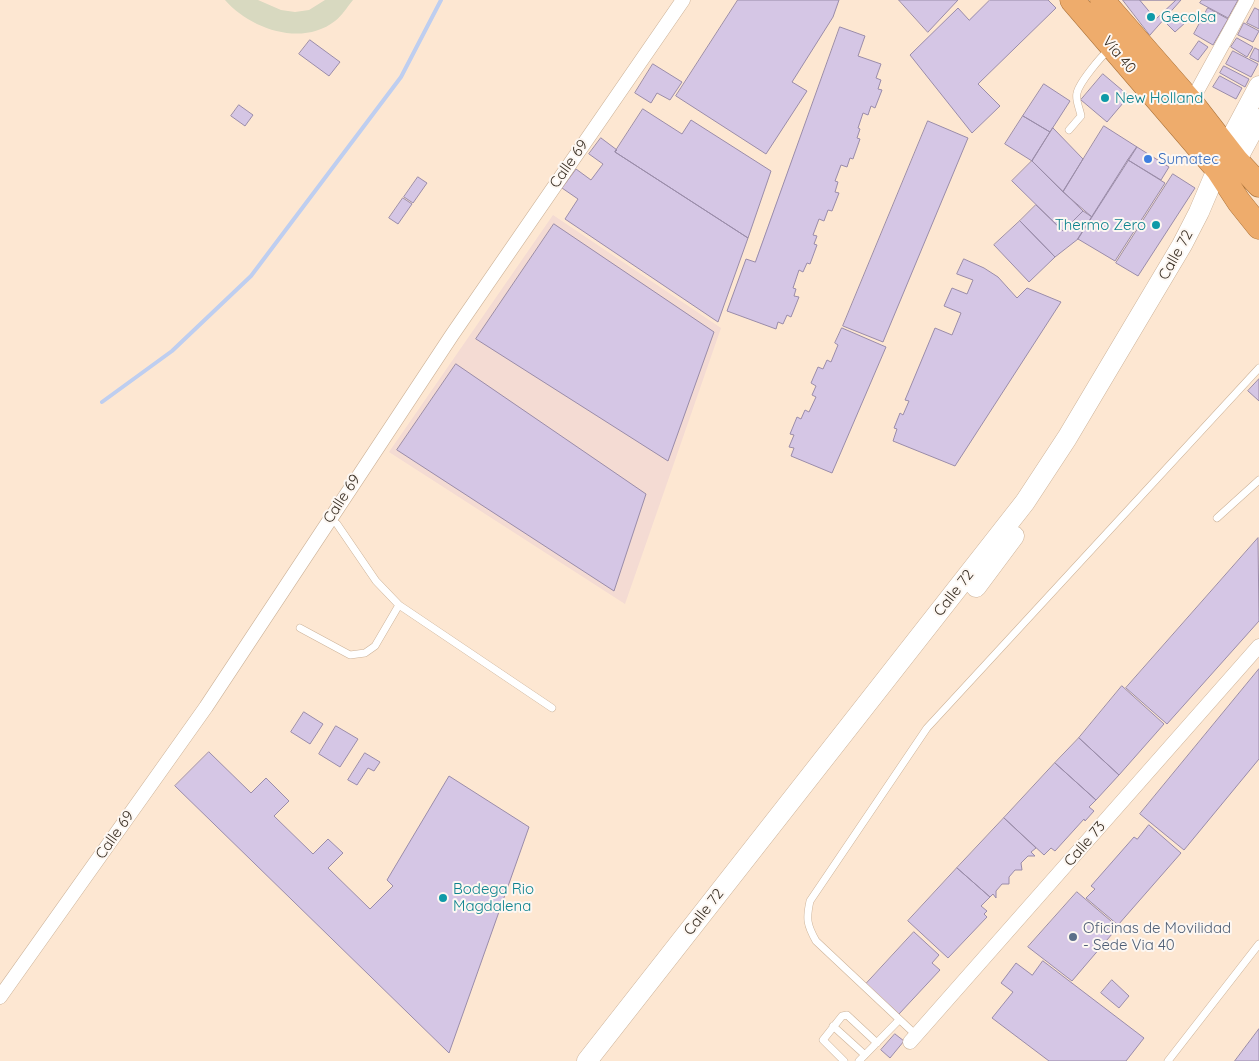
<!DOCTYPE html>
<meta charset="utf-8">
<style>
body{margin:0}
canvas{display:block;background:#fde7d2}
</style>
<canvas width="1259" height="1061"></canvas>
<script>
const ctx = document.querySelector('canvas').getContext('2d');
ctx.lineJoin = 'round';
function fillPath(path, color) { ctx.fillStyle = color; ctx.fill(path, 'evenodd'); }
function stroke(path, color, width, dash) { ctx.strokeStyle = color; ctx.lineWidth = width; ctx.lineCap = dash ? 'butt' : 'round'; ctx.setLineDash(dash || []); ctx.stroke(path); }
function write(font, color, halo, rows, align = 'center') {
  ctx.font = font + ' Quicksand,sans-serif'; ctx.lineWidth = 4; ctx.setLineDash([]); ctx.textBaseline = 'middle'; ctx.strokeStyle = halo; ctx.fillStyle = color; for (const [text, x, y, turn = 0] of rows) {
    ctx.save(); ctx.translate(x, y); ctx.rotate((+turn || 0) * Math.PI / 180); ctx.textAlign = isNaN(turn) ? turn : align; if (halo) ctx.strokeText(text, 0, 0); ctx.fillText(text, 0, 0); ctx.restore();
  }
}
fillPath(new Path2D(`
 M 553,215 L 721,328 L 625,604 L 389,452 Z`), '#f4dbd3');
fillPath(new Path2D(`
 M 225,0 L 258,0 L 281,10 L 295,12 L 309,10 L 325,0 L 353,0 C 347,7 342,16 335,21 C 302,47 250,29 225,0 Z`), '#d8d9c0');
stroke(new Path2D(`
 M 102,402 L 172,351 L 251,276 L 401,77 L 441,0`), '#becef0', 4);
const building = new Path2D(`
 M 738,0 L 839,0 L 833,17 L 792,82 L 807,91 L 766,154 L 676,96 Z
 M 899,0 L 958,0 L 928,32 Z
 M 990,0 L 1048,0 L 1056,8 L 978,84 L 1000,106 L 972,133 L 910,55 L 958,8 L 969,20 Z
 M 1123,0 L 1181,0 L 1150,35 Z
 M 1140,0 L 1176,0 L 1156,19 Z
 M 1202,0 L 1238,0 L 1228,18 L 1200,3 Z
 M 1208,8 L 1228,19 L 1213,45 L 1194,34 Z
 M 1255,8 L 1259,10 L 1259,29 L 1247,23 Z
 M 1177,13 L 1186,22 L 1175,32 L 1167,24 Z
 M 1244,23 L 1259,31 L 1253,42 L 1238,35 Z
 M 840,27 L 865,36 L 858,56 L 881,64 L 876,78 L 881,80 L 878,89 L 882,90 L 875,108 L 871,106 L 868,115 L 863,113 L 858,128 L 860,129 L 857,138 L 860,139 L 853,159 L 850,158 L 847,167 L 841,165 L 835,181 L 838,182 L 835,192 L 839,193 L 832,211 L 828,210 L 824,221 L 819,219 L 813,235 L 817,236 L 814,244 L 817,245 L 810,264 L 807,263 L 803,272 L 799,270 L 793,288 L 796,289 L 794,296 L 799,297 L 791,317 L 787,315 L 783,324 L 778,322 L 776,329 L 727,311 L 746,259 L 755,262 Z
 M 1237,38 L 1253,47 L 1247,57 L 1231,47 Z
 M 310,40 L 340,62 L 329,76 L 299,54 Z
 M 1199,41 L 1208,47 L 1198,60 L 1190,54 Z
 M 1255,48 L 1259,50 L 1259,62 L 1250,58 Z
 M 1233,51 L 1258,64 L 1251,77 L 1226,64 Z
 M 653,64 L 682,82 L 670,100 L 657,93 L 651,103 L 635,93 Z
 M 1224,66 L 1249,79 L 1245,87 L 1220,73 Z
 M 1103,74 L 1129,96 L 1107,122 L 1081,100 Z
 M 1220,76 L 1242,88 L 1236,99 L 1213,87 Z
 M 1044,84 L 1070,101 L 1050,132 L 1023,116 Z
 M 239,105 L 253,115 L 245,126 L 231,116 Z
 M 643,109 L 682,134 L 691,120 L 771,171 L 748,238 L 615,152 Z
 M 1023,116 L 1050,132 L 1032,161 L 1005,144 Z
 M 928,121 L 968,138 L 883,342 L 843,326 Z
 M 1104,126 L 1137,147 L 1092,217 L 1063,192 Z
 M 1053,128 L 1083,159 L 1063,192 L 1032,161 Z
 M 601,138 L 617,150 L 615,152 L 748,238 L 718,322 L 565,219 L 578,199 L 562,188 L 576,169 L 591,180 L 603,164 L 589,154 Z
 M 1137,147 L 1169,167 L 1161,180 L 1128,160 Z
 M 1128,160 L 1165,183 L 1115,261 L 1078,239 Z
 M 1032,161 L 1083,211 L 1063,231 L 1012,181 Z
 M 1173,174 L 1195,188 L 1138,276 L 1116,263 Z
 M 418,177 L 427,183 L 413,203 L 404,197 Z
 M 403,198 L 412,204 L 398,224 L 389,218 Z
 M 1036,205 L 1063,231 L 1083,211 L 1092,217 L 1078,239 L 1055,257 L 1020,221 Z
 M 1020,221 L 1055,257 L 1029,282 L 994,245 Z
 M 554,224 L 714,332 L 668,461 L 476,339 Z
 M 964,259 L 984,268 L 998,277 L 1017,298 L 1027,288 L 1061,302 L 955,466 L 893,441 L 897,429 L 894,428 L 900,413 L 903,415 L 909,401 L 905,400 L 935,328 L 952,335 L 961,313 L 944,306 L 952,288 L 967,294 L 973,280 L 957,274 Z
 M 842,328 L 886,347 L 832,473 L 791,456 L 794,448 L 789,447 L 794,435 L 790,434 L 797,417 L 801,419 L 805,410 L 809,412 L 816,397 L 812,395 L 816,386 L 811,383 L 818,367 L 823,369 L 827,360 L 831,362 L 838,345 L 835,343 Z
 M 456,364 L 646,494 L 614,591 L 397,450 Z
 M 1259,379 L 1259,401 L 1248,391 Z
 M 1258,538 L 1259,621 L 1167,724 L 1126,688 Z
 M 1259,669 L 1259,759 L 1184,850 L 1140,814 Z
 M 1122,686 L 1164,724 L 1119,775 L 1079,738 Z
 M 304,712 L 323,724 L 310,744 L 291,732 Z
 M 336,726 L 358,739 L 340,767 L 319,754 Z
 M 1079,738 L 1119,775 L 1096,800 L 1055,763 Z
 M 209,752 L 251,793 L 266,778 L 289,801 L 274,816 L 313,854 L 328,839 L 343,853 L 328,868 L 370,909 L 393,886 L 387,880 L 449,776 L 529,827 L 449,1053 L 175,786 Z
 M 365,753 L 380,762 L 374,771 L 368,768 L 357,785 L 348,780 Z
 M 1055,763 L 1096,800 L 1089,807 L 1094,811 L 1085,821 L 1084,819 L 1055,851 L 1051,848 L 1044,855 L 1004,818 Z
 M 1004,818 L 1036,848 L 1031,852 L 1035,856 L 1028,856 L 1021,863 L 1022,870 L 1015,870 L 1009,877 L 1009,884 L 1002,884 L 996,891 L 996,898 L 993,894 L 990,897 L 957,868 Z
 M 1149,825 L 1181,853 L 1118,925 L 1086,898 L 1095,889 L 1091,886 L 1134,837 L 1137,839 Z
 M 957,868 L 990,897 L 981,906 L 987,911 L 984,914 L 987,917 L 948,958 L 908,921 Z
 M 1077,892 L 1118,927 L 1072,981 L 1028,947 Z
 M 914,932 L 939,955 L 932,963 L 940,970 L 899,1014 L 866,984 Z
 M 1043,961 L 1144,1038 L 1126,1061 L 1049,1061 L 992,1018 L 1013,992 L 1001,983 L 1016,963 L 1032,975 Z
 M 1112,980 L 1129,996 L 1119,1008 L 1101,993 Z
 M 1259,1029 L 1259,1061 L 1235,1061 Z
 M 895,1034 L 904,1041 L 890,1058 L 881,1050 Z`);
fillPath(building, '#d5c6e5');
stroke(building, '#9a8ca9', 1);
const service = new Path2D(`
 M 1069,130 L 1081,116 C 1080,109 1075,100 1077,93 C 1079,83 1101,56 1110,49
 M 1217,518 L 1259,480
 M 330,519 L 337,524 L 376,581 L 399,605 L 552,708
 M 300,628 L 350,655 L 365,653 L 375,646 L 399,605
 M 833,1026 L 865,1055
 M 916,1035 L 816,941 C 807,925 806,919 810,901 L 927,728 L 1259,368
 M 844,1061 L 823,1040 L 842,1016 L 847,1015 L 877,1043
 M 859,1061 L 899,1020
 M 1168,1061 L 1259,944`);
const minor = new Path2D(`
 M 1191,102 L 1247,0
 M 0,997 L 206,707 L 452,335 L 683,0
 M 910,1042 L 1259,646`);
const secondary = new Path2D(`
 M 1230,172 L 1259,119
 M 976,587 L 1014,536
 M 587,1061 L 1025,502 L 1067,438 L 1182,245 L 1199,212 L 1227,146 L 1259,86`);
const trunk = new Path2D(`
 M 1072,0 L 1218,170 L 1239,202 L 1259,227
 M 1102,0 L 1191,102 L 1236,160 L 1259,185`);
stroke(service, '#ccb298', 8);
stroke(minor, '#ccb298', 15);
stroke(secondary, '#ccb298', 21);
stroke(trunk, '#ab733b', 25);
stroke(service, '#fff', 7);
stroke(minor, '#fff', 14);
stroke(secondary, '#fff', 20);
stroke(trunk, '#eeac6c', 24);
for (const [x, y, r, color] of [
 [1151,17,5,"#0f9aa8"],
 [1105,98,5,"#0f9aa8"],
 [1148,159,5,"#3f7fe0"],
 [1156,225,5,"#0f9aa8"],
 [443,898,5,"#0f9aa8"],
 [1073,937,5,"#5c6f8a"]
]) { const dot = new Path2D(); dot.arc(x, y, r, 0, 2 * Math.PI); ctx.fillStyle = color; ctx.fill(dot); stroke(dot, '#fdf7f2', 2); }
write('15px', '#0d838f', '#fdf7f2', [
 ["Gecolsa",1161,17],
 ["New Holland",1115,98],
 ["Thermo Zero",1146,225,"right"],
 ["Bodega Rio",453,889],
 ["Magdalena",453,906]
], 'left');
write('15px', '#392f24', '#fdf7f2', [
 ["Vía 40",1119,55,50],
 ["Calle 69",569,164,-55],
 ["Calle 72",1176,255,-61],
 ["Calle 69",342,499,-57],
 ["Calle 72",954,593,-52],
 ["Calle 69",115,835,-55],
 ["Calle 73",1085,844,-49],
 ["Calle 72",704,912,-52]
]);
write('15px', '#366cbe', '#fdf7f2', [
 ["Sumatec",1158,159]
], 'left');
write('15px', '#4e5e75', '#fdf7f2', [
 ["Oficinas de Movilidad",1083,928],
 ["- Sede Via 40",1083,945]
], 'left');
</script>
